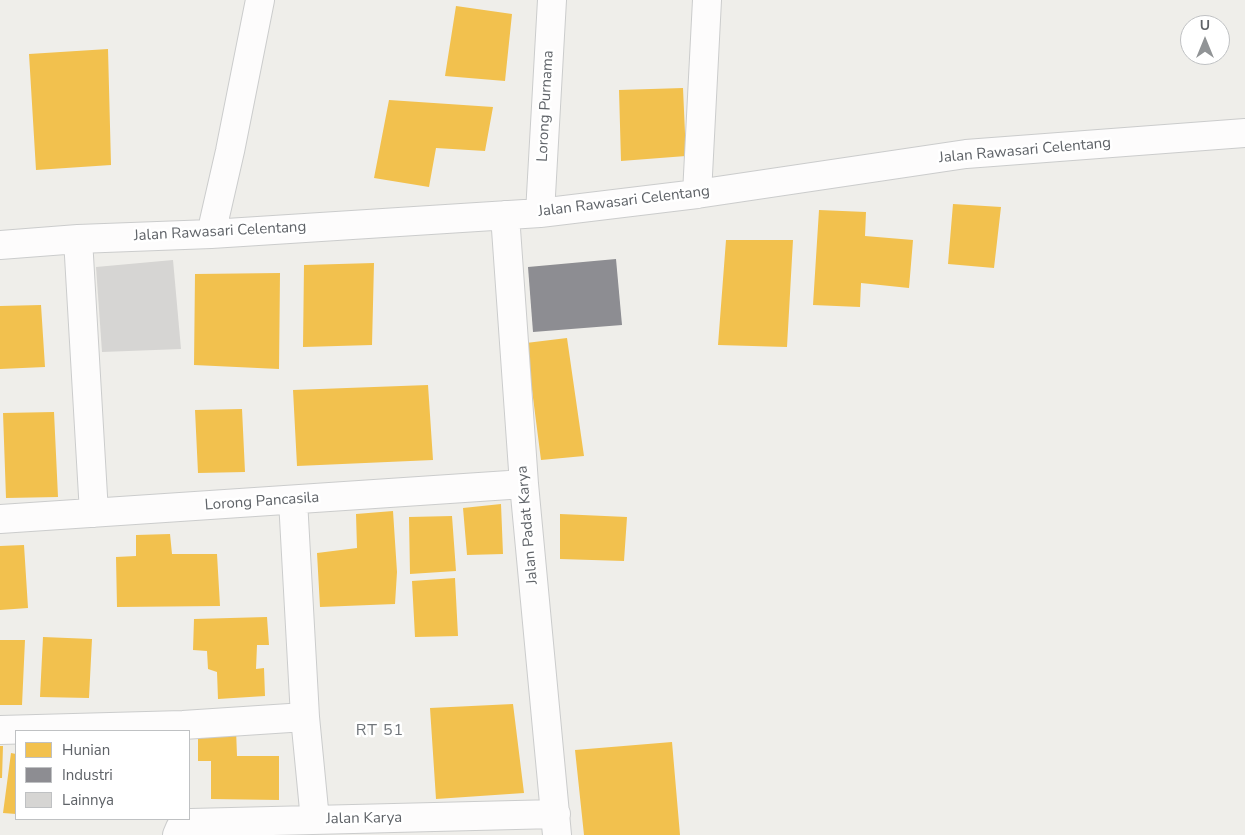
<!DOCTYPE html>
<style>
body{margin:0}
#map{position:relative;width:1245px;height:835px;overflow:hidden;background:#efeeea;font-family:"Nunito Sans",sans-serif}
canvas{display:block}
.legend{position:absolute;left:15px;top:730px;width:175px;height:90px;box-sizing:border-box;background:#fff;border:1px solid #bfc1c3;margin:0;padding:6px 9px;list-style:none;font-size:15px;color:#5f6368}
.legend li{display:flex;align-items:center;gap:10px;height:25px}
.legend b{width:25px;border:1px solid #bfc1c3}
.north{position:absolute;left:1180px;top:15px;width:50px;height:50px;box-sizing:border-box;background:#fff;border:1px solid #bfc1c3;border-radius:50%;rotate:0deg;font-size:14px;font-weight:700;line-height:20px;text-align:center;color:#5f6368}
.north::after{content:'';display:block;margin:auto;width:18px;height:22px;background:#919496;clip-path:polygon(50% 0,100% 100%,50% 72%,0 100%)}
</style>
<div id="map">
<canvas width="1245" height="835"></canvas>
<ul class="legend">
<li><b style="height:14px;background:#f2c14e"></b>Hunian</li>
<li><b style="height:14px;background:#8d8d92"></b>Industri</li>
<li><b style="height:14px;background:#d6d5d3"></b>Lainnya</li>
</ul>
<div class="north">U</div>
</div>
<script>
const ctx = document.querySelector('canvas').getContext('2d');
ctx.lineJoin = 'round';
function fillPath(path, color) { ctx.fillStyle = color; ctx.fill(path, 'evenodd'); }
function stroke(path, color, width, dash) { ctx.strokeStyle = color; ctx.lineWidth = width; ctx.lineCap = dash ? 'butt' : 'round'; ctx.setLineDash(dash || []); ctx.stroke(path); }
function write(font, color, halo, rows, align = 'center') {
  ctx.font = font + ' "Nunito Sans",sans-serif'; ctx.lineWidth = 5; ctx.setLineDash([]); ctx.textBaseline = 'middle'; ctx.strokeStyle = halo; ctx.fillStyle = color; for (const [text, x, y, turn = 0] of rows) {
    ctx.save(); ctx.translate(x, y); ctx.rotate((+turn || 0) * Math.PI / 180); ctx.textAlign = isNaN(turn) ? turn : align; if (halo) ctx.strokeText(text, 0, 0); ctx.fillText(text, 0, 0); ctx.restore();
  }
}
fillPath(new Path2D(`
 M 456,6 L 512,14 L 505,81 L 445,76 Z
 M 108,49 L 111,165 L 36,170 L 29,54 Z
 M 683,88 L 686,156 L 621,161 L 619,90 Z
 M 389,100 L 493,107 L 485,151 L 436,148 L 429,187 L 374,178 Z
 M 953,204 L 1001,207 L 994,268 L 948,264 Z
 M 819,210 L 866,212 L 865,236 L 913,240 L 909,288 L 861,283 L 860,307 L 813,305 Z
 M 726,240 L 793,240 L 787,347 L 718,345 Z
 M 374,263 L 372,345 L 303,347 L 304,265 Z
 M 280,273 L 279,369 L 194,365 L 195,274 Z
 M 41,305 L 45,367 L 0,369 L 0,306 Z
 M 567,338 L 584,456 L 541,460 L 526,343 Z
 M 428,385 L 433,460 L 297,466 L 293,390 Z
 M 242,409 L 245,472 L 198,473 L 195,410 Z
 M 54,412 L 58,497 L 6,498 L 3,413 Z
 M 501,504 L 503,554 L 467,555 L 463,508 Z
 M 393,511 L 397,572 L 395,604 L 320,607 L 317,553 L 357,548 L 356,514 Z
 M 560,514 L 627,517 L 624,561 L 560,559 Z
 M 452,516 L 456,571 L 410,574 L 409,517 Z
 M 170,534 L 172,554 L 217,554 L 220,606 L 117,607 L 116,557 L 136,556 L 136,535 Z
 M 24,545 L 28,608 L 0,610 L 0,546 Z
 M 455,578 L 458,636 L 415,637 L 412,581 Z
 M 267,617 L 269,645 L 257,645 L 256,669 L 264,668 L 265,696 L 218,699 L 217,672 L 208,669 L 207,651 L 193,650 L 194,619 Z
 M 43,637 L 92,639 L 89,698 L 40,697 Z
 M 0,640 L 25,640 L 22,705 L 0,705 Z
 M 513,704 L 524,793 L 436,799 L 430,708 Z
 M 236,729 L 237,756 L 279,756 L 279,800 L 211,799 L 211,761 L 198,761 L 198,730 Z
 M 672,742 L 680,835 L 584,835 L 575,750 Z
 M 0,746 L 3,746 L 2,778 L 0,778 Z
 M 11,753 L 16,754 L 16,814 L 3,813 Z`), '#f2c14e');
fillPath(new Path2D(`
 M 616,259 L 622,325 L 533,332 L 528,267 Z`), '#8d8d92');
fillPath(new Path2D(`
 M 173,260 L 181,349 L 102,352 L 96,267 Z`), '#d6d5d3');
const minor = new Path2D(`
 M 697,194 L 707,0
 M 540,213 L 552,0
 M 505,215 L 524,484 L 557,835
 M 211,234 L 230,151 L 260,0
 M 78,239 L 94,513
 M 0,245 L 78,239 L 211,234 L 540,213 L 697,194 L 966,154 L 1245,133
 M 293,500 L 305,717 L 315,820
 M 0,519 L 524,484
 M 0,730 L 183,725 L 305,717
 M 177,835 L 180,828 L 191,823 L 556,814`);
stroke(minor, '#cbcccc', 30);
stroke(minor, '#fdfcfc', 28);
write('15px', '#5f6368', '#fff', [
 ["Lorong Purnama",546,106,-87],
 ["Jalan Rawasari Celentang",1025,151,-5],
 ["Jalan Rawasari Celentang",624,202,-7],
 ["Jalan Rawasari Celentang",220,232,-3],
 ["Lorong Pancasila",262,502,-4],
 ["Jalan Padat Karya",528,525,-95],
 ["Jalan Karya",364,819,-1]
]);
ctx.letterSpacing = '1px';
write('16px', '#70757a', '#fff', [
 ["RT 51",380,731]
]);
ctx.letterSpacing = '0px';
</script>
